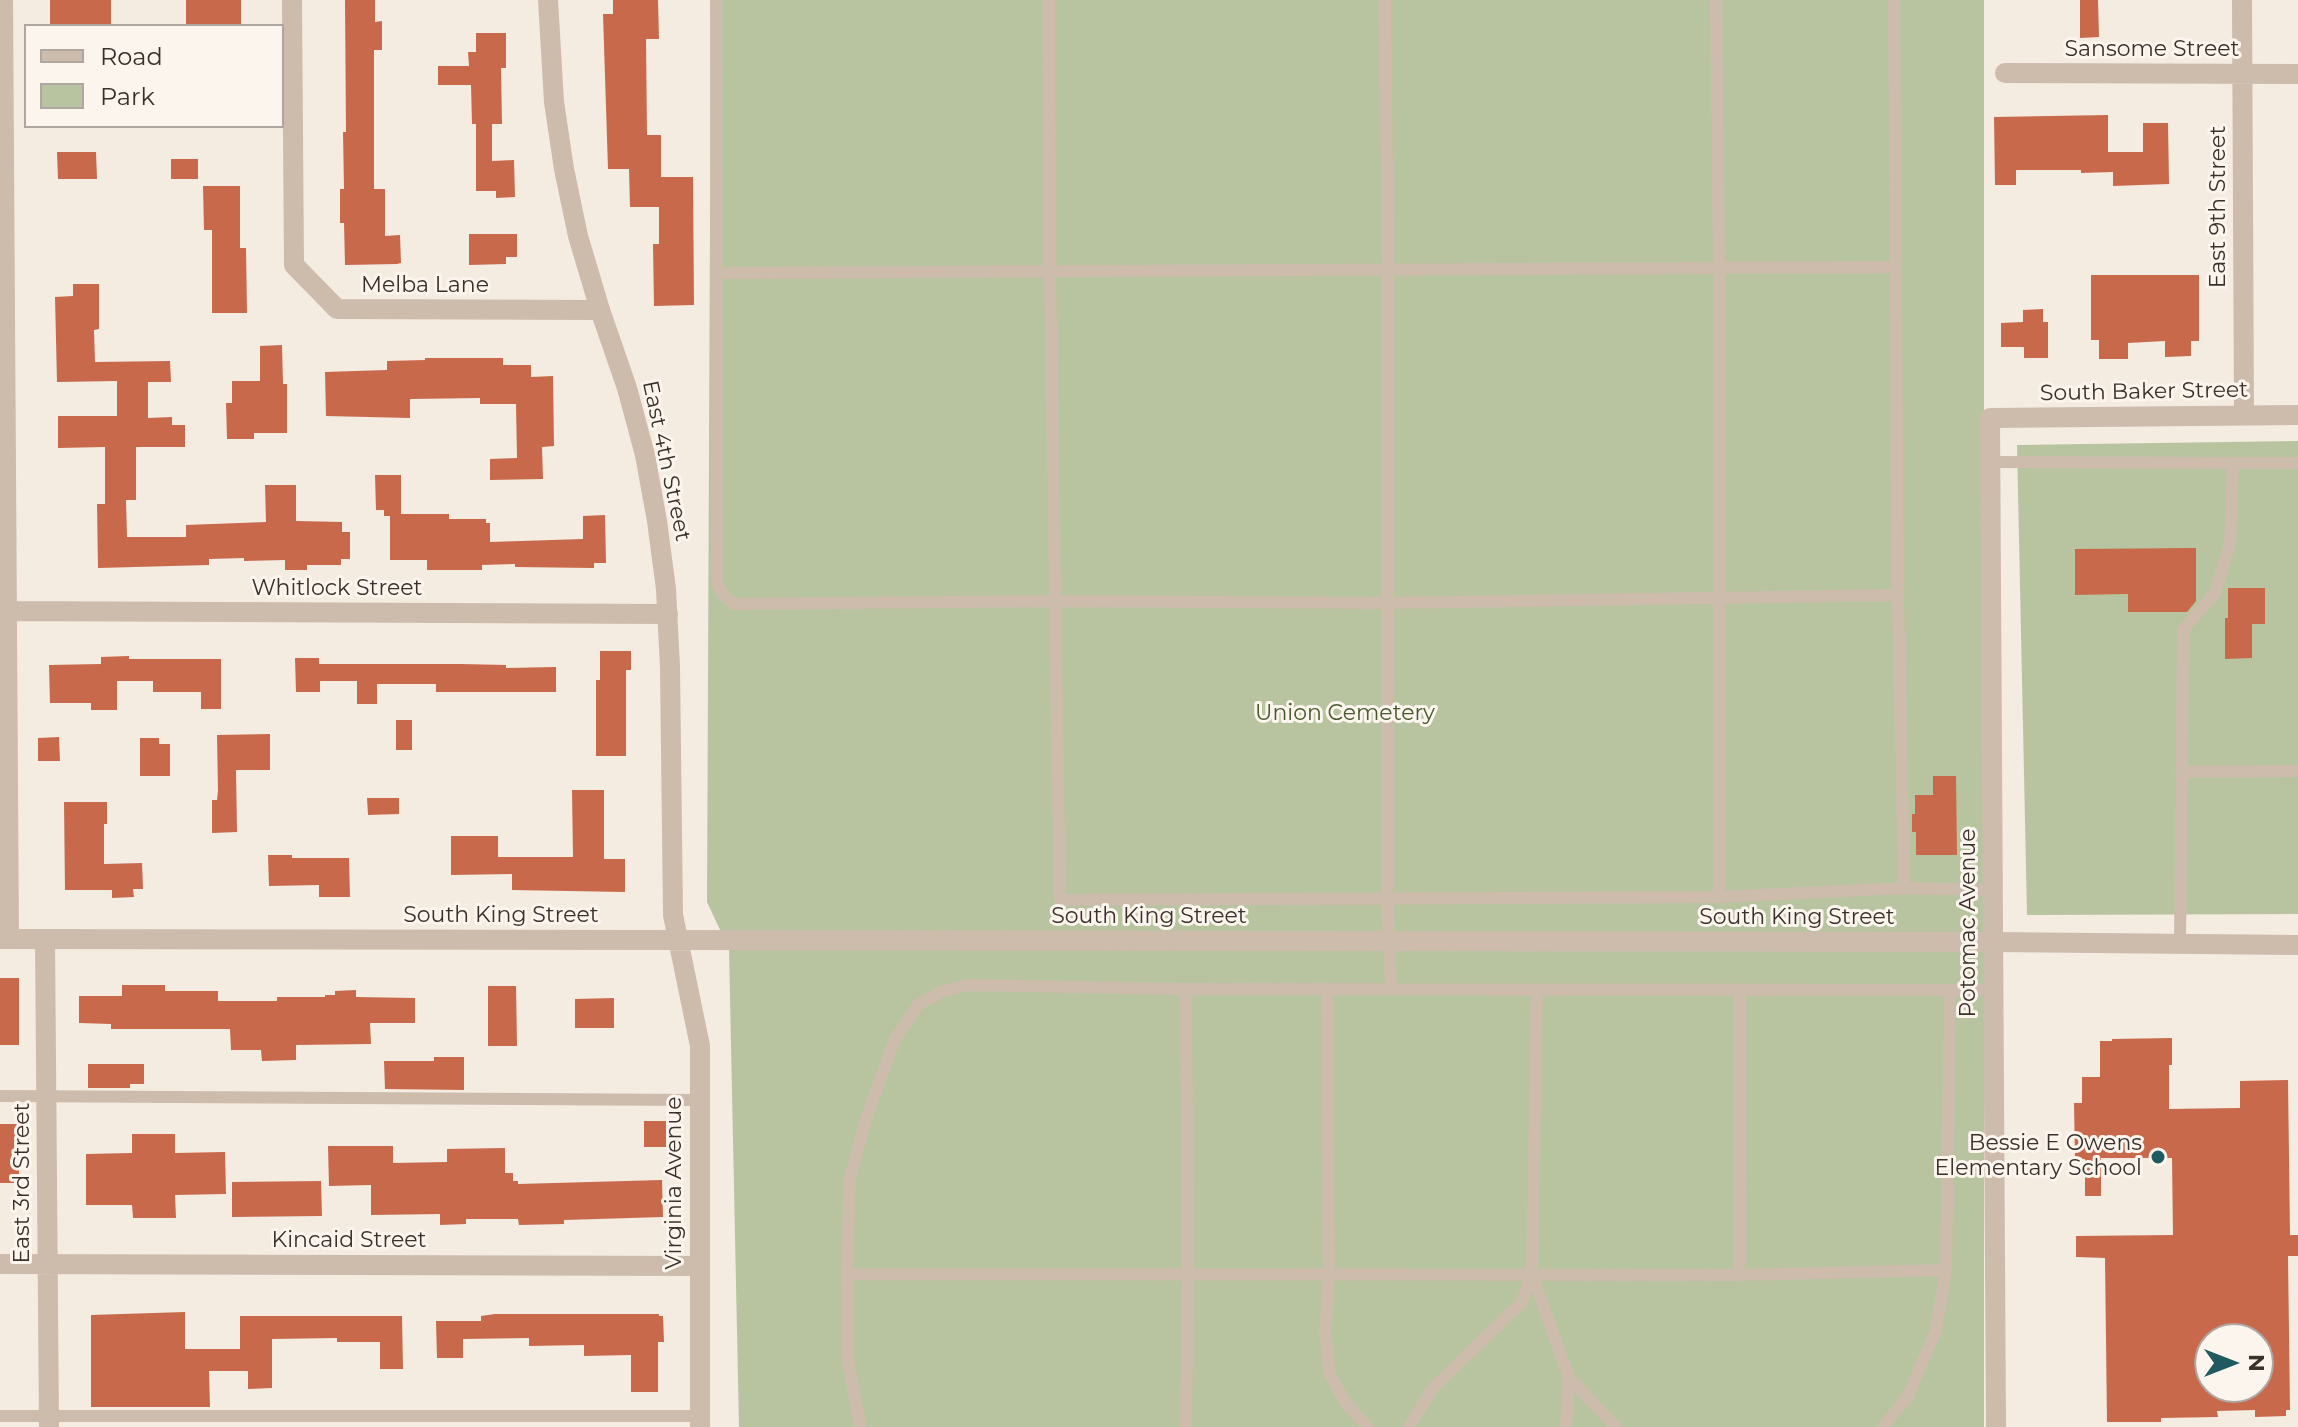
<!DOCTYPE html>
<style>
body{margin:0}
#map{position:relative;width:2298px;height:1427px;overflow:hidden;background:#f4ebe1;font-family:Montserrat,sans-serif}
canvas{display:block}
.legend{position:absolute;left:24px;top:24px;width:260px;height:104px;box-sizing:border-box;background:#fbf5ee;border:2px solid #aea6a0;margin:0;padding:10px 14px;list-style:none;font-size:24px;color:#3b302b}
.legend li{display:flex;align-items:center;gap:16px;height:40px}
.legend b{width:40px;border:2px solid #aea6a0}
.north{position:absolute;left:2194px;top:1323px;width:80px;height:80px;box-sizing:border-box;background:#fbf5ee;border:2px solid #aea6a0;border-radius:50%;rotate:90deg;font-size:22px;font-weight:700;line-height:32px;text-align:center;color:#3b302b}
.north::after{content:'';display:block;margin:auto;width:28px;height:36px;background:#1f5a5e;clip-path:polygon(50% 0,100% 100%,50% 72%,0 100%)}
</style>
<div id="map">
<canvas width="2298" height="1427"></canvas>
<ul class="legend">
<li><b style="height:10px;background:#cdbbac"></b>Road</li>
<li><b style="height:22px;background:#b8c4a0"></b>Park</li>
</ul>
<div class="north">N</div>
</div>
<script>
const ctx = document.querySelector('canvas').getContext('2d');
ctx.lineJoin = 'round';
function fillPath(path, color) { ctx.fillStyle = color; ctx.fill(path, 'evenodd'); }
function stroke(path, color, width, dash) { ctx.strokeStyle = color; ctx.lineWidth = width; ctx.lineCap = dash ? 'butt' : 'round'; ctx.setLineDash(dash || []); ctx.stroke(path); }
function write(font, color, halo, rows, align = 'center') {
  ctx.font = font + ' Montserrat,sans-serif'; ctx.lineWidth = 6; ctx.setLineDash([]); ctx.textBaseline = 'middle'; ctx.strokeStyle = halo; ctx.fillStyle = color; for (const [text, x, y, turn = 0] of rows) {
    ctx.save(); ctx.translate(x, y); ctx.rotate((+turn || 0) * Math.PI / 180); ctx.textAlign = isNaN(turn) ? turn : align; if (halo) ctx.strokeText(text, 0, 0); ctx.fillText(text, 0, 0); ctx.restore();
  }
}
fillPath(new Path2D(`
 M 711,0 L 1984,0 L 1984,1427 L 739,1427 L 729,949 L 707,902 Z
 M 2298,441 L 2298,914 L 2027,915 L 2017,445 Z`), '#b8c4a0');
fillPath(new Path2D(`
 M 50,0 L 111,0 L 111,26 L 50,26 Z
 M 186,0 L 241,0 L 241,26 L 186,26 Z
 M 345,0 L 375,0 L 375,22 L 382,21 L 382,50 L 374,50 L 374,189 L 385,189 L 385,236 L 400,235 L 401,263 L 397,264 L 345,265 L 344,223 L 340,223 L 340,189 L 344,189 L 343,132 L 346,132 Z
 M 613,0 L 658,0 L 659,39 L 646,39 L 647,135 L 661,135 L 661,177 L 693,177 L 694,305 L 654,306 L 653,244 L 659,244 L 659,207 L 630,207 L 629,169 L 608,169 L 603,14 L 613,14 Z
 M 2080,0 L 2098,0 L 2099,37 L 2080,38 Z
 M 476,33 L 506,33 L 506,68 L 501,68 L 502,124 L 492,124 L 492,161 L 514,160 L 515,197 L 496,198 L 496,191 L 476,191 L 476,124 L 472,124 L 471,85 L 438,85 L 438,66 L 469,66 L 468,52 L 476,52 Z
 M 2108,115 L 2108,152 L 2143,152 L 2143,123 L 2168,123 L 2169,184 L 2113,186 L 2113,172 L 2081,173 L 2081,170 L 2016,170 L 2016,185 L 1995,185 L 1994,117 Z
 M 57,152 L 96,152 L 97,179 L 58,179 Z
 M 171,159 L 198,159 L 198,179 L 171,179 Z
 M 203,186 L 240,186 L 240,248 L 246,248 L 247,313 L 212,313 L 212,230 L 204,230 Z
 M 469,234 L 517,234 L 517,257 L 506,257 L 506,264 L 469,265 Z
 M 2091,275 L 2199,275 L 2199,341 L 2191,341 L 2191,356 L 2165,357 L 2165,341 L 2128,343 L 2128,359 L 2099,359 L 2099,340 L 2091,340 Z
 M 73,284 L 99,284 L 99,329 L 94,330 L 95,362 L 170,361 L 171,382 L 148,382 L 148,418 L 172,417 L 172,425 L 185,425 L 185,447 L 136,447 L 136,500 L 126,500 L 127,537 L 186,537 L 186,525 L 266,522 L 265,485 L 296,485 L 296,521 L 342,522 L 342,532 L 350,532 L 350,559 L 341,559 L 341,565 L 307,565 L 307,570 L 285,570 L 285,560 L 244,561 L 244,558 L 209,559 L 209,565 L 98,568 L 97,504 L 105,504 L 105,447 L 58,448 L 58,416 L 117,416 L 117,381 L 57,382 L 55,297 L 73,296 Z
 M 2043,309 L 2043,322 L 2048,322 L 2048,358 L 2024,358 L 2024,347 L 2001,347 L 2001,323 L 2023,322 L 2023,310 Z
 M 282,345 L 283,384 L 287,384 L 287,433 L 254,433 L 254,439 L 227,439 L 226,403 L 232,403 L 232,381 L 260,381 L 260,346 Z
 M 425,358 L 503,358 L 503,365 L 531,365 L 531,377 L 553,376 L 554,446 L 542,447 L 543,479 L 490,480 L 490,459 L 517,458 L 516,404 L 480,404 L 480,398 L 410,399 L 410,418 L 326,416 L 325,372 L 387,370 L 387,361 L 425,360 Z
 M 375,475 L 401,475 L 401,514 L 449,514 L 449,519 L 486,519 L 486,523 L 490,523 L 490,542 L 583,539 L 583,516 L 605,515 L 606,563 L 594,563 L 594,568 L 515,567 L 515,564 L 482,565 L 482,570 L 427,570 L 427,560 L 390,560 L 390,516 L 384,516 L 384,510 L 376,510 Z
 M 2196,548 L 2196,601 L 2187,612 L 2128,612 L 2128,594 L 2075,595 L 2075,549 Z
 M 2228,588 L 2265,588 L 2265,624 L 2252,624 L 2252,658 L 2225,659 L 2225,618 L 2228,618 Z
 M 600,651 L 631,651 L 631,670 L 626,670 L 626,756 L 596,756 L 596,680 L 600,680 Z
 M 129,656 L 129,659 L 221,659 L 221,709 L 201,709 L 201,692 L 153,692 L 153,681 L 117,681 L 117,710 L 91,710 L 91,703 L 50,703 L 49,665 L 101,664 L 101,657 Z
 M 295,658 L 319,658 L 319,664 L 461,664 L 506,665 L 506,668 L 556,667 L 556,692 L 436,692 L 436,684 L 377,684 L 377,704 L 357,704 L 357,681 L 320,681 L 320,692 L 296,692 Z
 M 396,720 L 412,720 L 412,750 L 396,750 Z
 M 270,734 L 270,770 L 236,770 L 237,832 L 212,833 L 212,800 L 217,800 L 218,791 L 217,735 Z
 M 59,737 L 60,761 L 38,761 L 38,738 Z
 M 140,738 L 159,738 L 159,744 L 170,744 L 170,776 L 140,776 Z
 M 1933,776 L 1956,776 L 1957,855 L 1916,855 L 1916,832 L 1912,832 L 1912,814 L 1915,814 L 1915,795 L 1933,795 Z
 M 572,790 L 604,790 L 604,859 L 625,859 L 625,892 L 512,890 L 512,874 L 451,875 L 451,836 L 498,836 L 498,857 L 573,857 Z
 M 367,798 L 399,798 L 399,814 L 368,815 Z
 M 64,802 L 107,802 L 107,824 L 104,824 L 104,864 L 142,863 L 143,889 L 133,889 L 134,897 L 112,898 L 112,890 L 65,890 Z
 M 268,855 L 292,855 L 292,858 L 349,858 L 350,897 L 319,897 L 319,885 L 269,886 Z
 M 0,978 L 19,978 L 19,1045 L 0,1045 Z
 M 122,985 L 165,985 L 165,991 L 218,991 L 218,1001 L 277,1001 L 277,997 L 325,997 L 325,995 L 335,995 L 335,991 L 356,990 L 356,997 L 415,998 L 415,1023 L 370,1023 L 371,1044 L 296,1045 L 296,1060 L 262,1061 L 261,1050 L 231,1050 L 230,1029 L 111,1029 L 111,1024 L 79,1023 L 79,996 L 122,996 Z
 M 488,986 L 516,986 L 517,1046 L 488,1046 Z
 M 614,998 L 614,1028 L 575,1028 L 575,999 Z
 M 2172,1038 L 2172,1065 L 2169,1065 L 2169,1109 L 2240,1108 L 2240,1081 L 2288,1080 L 2290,1235 L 2298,1235 L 2298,1256 L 2288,1256 L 2290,1410 L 2286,1410 L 2286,1416 L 2255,1417 L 2255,1410 L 2217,1411 L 2218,1417 L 2161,1418 L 2161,1422 L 2107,1422 L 2105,1258 L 2076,1257 L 2076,1236 L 2173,1235 L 2172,1158 L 2101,1158 L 2101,1196 L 2085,1196 L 2085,1159 L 2075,1159 L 2074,1103 L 2082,1103 L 2082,1077 L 2100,1077 L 2100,1041 L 2112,1041 L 2112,1039 ZM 2210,1339 L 2258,1339 L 2258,1387 L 2210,1387 Z
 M 434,1057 L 464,1057 L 464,1090 L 385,1089 L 384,1061 L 434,1061 Z
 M 88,1064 L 144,1064 L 144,1084 L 130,1084 L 130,1088 L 88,1088 Z
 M 644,1121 L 666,1121 L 666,1147 L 644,1147 Z
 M 0,1124 L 19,1124 L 19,1183 L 0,1183 Z
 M 132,1134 L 175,1134 L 175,1153 L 225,1152 L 226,1194 L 175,1195 L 176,1218 L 133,1218 L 132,1205 L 86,1205 L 86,1154 L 132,1153 Z
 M 328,1146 L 393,1146 L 393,1163 L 447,1162 L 447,1149 L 505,1148 L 505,1173 L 513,1173 L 513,1181 L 518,1181 L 518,1184 L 662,1180 L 663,1217 L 564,1220 L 564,1224 L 519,1225 L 518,1219 L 466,1219 L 466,1224 L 440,1225 L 440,1214 L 371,1215 L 371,1185 L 329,1186 Z
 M 321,1181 L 322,1216 L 232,1217 L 232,1182 Z
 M 185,1312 L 185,1349 L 240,1349 L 240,1316 L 402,1316 L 403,1369 L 380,1369 L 380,1342 L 337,1342 L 337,1338 L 272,1339 L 272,1388 L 248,1389 L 248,1371 L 209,1371 L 210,1407 L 91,1407 L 91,1315 Z
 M 495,1314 L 659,1314 L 659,1316 L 663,1316 L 664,1342 L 658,1342 L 658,1392 L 631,1392 L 631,1355 L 584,1356 L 584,1345 L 529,1346 L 529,1338 L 463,1339 L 463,1358 L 437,1358 L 436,1321 L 481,1321 L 481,1316 Z`), '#c8694b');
stroke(new Path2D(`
 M 716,0 L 717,583 L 723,595 L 734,604 L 1054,601 L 1389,603 L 1898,595
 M 1049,0 L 1050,273 L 1060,900 L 1719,897 L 1904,888 L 1993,890
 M 1385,0 L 1388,268 L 1387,897 L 1391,989
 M 1716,0 L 1719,268 L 1719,897
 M 1894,0 L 1898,595 L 1904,888
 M 717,273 L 1895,267
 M 1991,462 L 2233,463 L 2230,544 L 2215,593 L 2183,630 L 2180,944
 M 2233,463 L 2298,463
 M 2181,772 L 2298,771
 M 1327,989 L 1329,1275 L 1325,1333 L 1330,1375 L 1346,1403 L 1367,1427
 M 0,1096 L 699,1100
 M 847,1274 L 1739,1275 L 1946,1270 L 1950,990
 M 1532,1274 L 1569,1378 L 1566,1427
 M 1739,1275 L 1740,989
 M 1569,1378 L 1616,1427
 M 0,1416 L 699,1416
 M 860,1427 L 848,1358 L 847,1274 L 850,1177 L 867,1116 L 895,1039 L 919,1004 L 941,992 L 967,985 L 1186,989 L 1994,990
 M 1186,1427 L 1188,1275 L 1186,989
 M 1409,1427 L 1432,1389 L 1522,1302 L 1532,1274 L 1537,989
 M 1883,1427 L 1908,1396 L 1936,1330 L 1946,1270`), '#cdbbac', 12);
stroke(new Path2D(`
 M 3,0 L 9,939
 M 292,0 L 294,265 L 337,309 L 600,310
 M 2242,0 L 2244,415
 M 2005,73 L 2298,74
 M 6,611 L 668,614
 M 45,939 L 49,1427
 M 0,1264 L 699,1266
 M 1996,1427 L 1990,418 L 2298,415`), '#cdbbac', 20);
stroke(new Path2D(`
 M 548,0 L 554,102 L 564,169 L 578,236 L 600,310 L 627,388 L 645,455 L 657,521 L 666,589 L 670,667 L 673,915 L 700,1046 L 700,1427
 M 0,939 L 1993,942 L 2298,945`), '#cdbbac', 20);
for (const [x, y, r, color] of [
 [2158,1157,8,"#1f5a5e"]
]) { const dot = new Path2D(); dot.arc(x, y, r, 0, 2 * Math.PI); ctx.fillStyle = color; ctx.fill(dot); stroke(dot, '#fbf5ee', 3); }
write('22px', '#3b302b', '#fbf5ee', [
 ["Sansome Street",2152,50],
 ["East 9th Street",2219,207,-90],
 ["Melba Lane",425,286],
 ["South Baker Street",2144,392,-1],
 ["East 4th Street",666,461,78],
 ["Whitlock Street",337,589],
 ["South King Street",501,916],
 ["South King Street",1149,917],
 ["South King Street",1797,918],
 ["Potomac Avenue",1969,923,-90],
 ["East 3rd Street",23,1183,-90],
 ["Virginia Avenue",675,1183,-90],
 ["Kincaid Street",349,1241]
]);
write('22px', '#4a5a2e', '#fbf5ee', [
 ["Union Cemetery",1345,714]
]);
write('22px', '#3b302b', '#fbf5ee', [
 ["Bessie E Owens",2142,1144],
 ["Elementary School",2142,1169]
], 'right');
</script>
